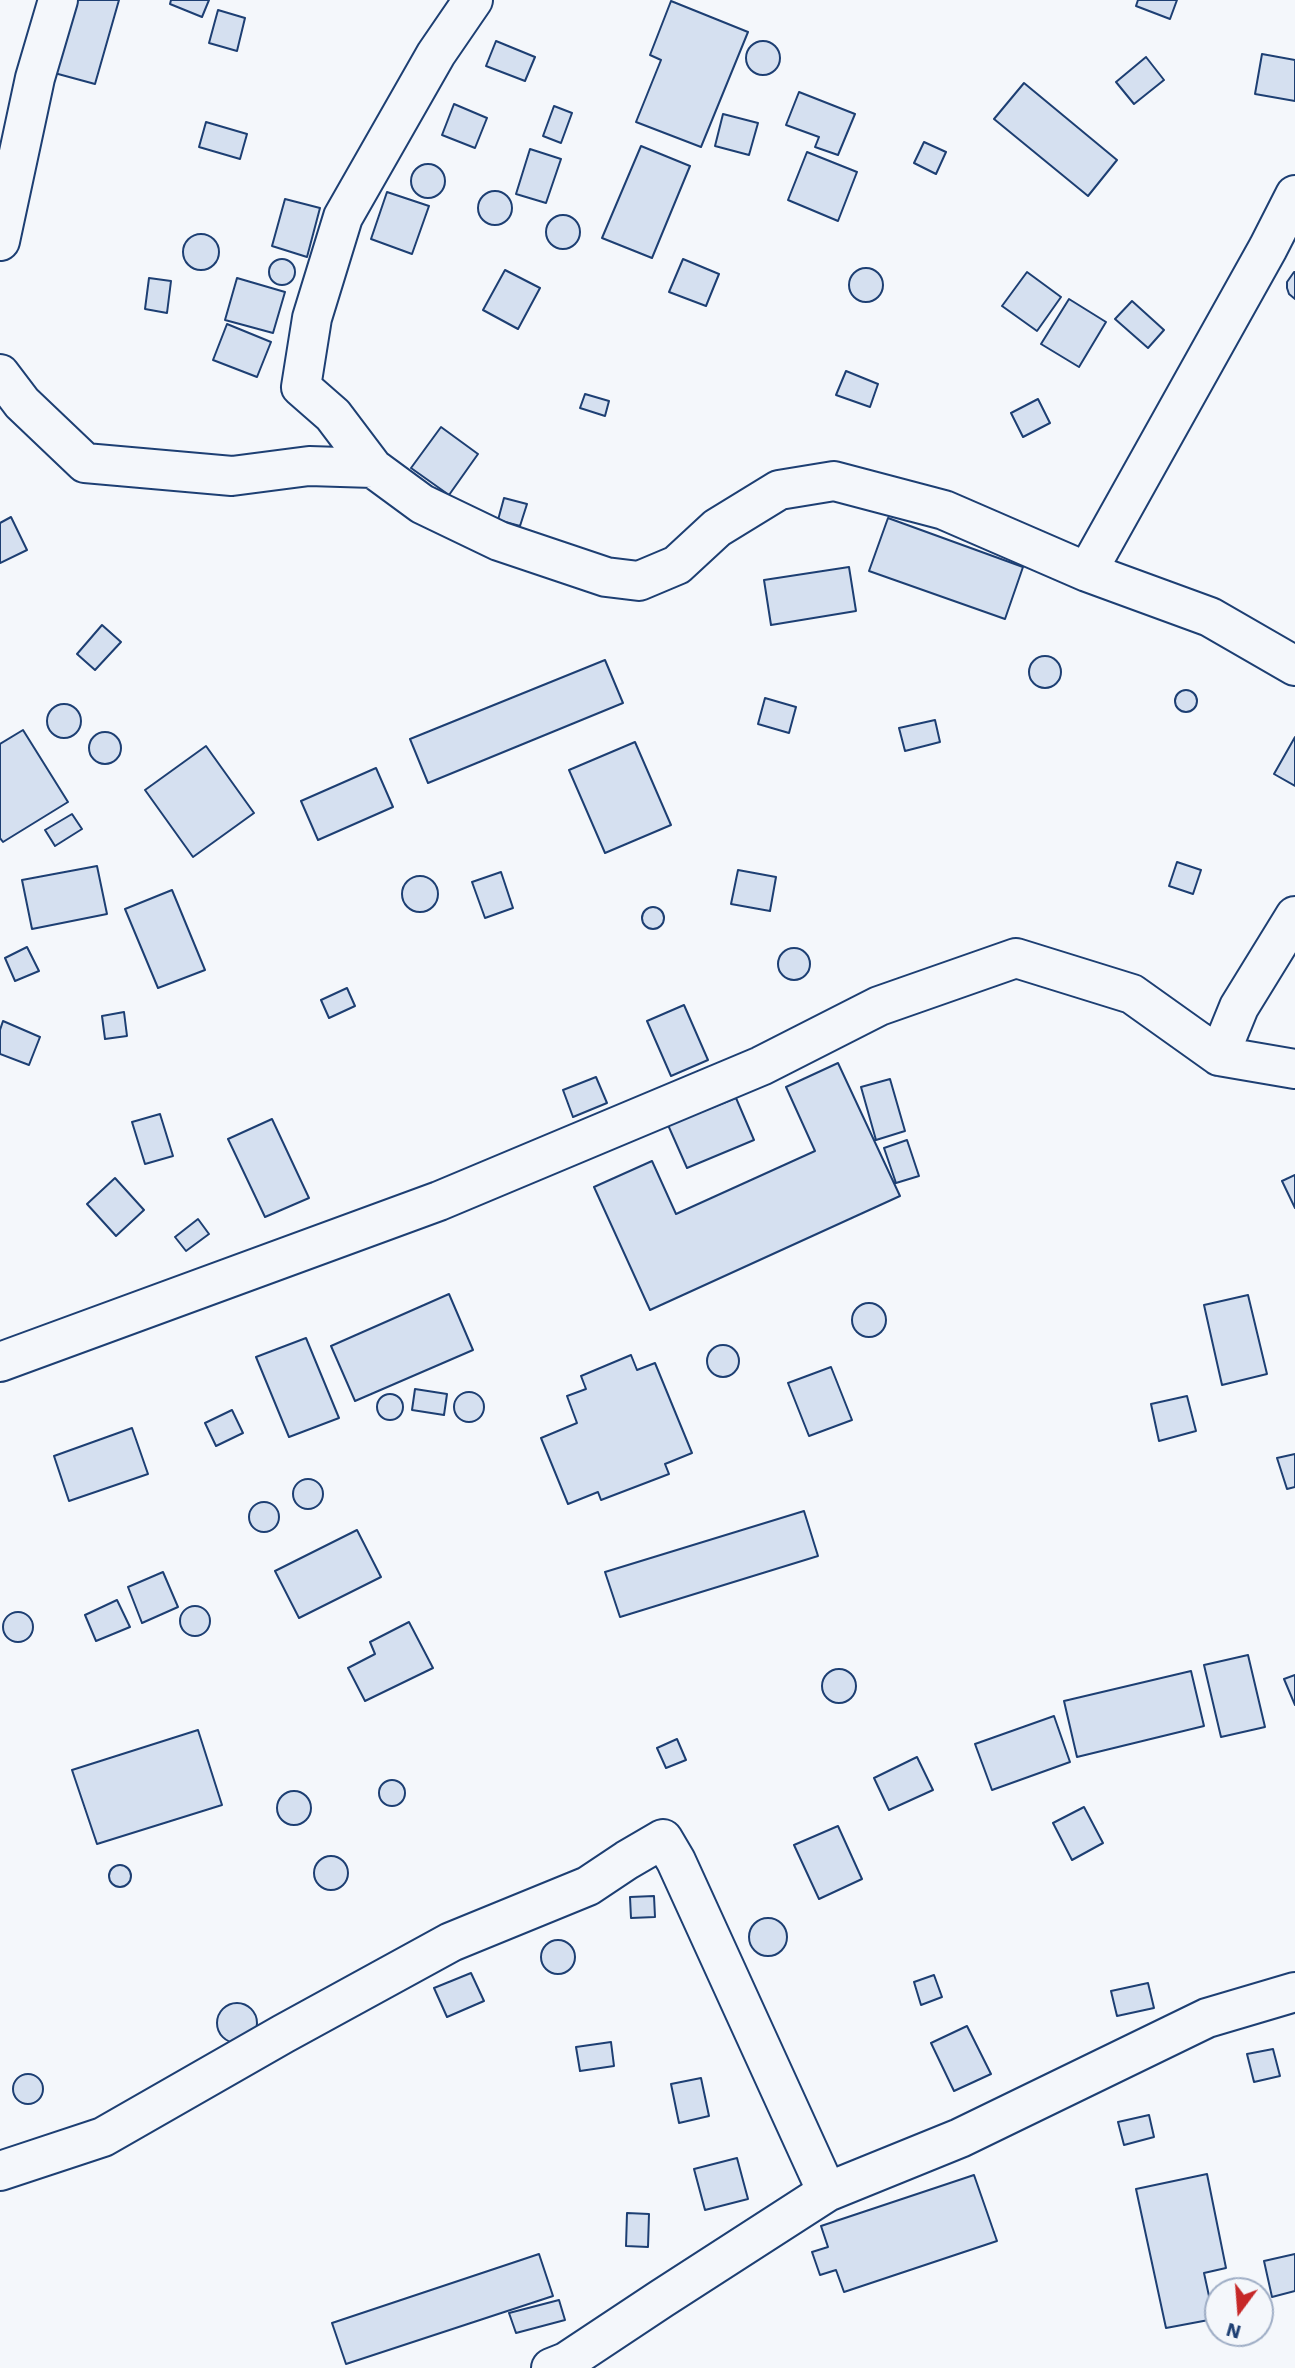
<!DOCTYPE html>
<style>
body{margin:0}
#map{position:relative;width:1295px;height:2368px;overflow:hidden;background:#f4f7fb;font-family:"Work Sans",sans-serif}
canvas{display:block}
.north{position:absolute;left:1204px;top:2277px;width:70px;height:70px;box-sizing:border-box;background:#f4f7fb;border:2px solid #9eadc5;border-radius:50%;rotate:196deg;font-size:19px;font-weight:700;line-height:28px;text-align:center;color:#1d3f73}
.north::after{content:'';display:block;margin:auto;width:24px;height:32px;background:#c62828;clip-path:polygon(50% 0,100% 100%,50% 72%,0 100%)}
</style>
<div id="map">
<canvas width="1295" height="2368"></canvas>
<div class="north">N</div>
</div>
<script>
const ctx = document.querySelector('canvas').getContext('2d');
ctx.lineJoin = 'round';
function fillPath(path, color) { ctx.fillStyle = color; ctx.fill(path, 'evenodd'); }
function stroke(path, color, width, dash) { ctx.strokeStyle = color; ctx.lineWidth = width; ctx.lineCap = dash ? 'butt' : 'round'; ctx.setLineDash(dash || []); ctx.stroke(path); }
const building = new Path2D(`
 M 67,0 L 119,0 L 95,84 L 47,71 Z
 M 171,0 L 209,0 L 202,17 L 170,4 Z
 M 1138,0 L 1177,0 L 1170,19 L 1136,6 Z
 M 671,1 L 748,32 L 701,147 L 636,122 L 661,60 L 650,55 Z
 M 218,10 L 245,18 L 237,51 L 209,43 Z
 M 496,41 L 535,57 L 525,81 L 486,66 Z
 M746 58a17 17 0 1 1 34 0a17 17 0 1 1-34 0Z
 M 1262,54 L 1295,60 L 1295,101 L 1255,94 Z
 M 1146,57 L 1164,80 L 1134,104 L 1116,82 Z
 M 1024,83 L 1117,160 L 1088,196 L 994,119 Z
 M 799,92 L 855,114 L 838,155 L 815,147 L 819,137 L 786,125 Z
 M 454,104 L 487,118 L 475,148 L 442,135 Z
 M 554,106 L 572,113 L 561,143 L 543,136 Z
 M 723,114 L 758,123 L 749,155 L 715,146 Z
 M 206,122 L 247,134 L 240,159 L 199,147 Z
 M 924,142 L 946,152 L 936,174 L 914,163 Z
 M 641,146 L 690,166 L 652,258 L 602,238 Z
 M 530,149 L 561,159 L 546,203 L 516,194 Z
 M 807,152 L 857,172 L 838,221 L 788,200 Z
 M411 181a17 17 0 1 1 34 0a17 17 0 1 1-34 0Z
 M478 208a17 17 0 1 1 34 0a17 17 0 1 1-34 0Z
 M 387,192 L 429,206 L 412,254 L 371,239 Z
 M 285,199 L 320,208 L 307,257 L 272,246 Z
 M546 232a17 17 0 1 1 34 0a17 17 0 1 1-34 0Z
 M183 252a18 18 0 1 1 36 0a18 18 0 1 1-36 0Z
 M 683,259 L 719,274 L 706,306 L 669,292 Z
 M269 272a13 13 0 1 1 26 0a13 13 0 1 1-26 0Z
 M849 285a17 17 0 1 1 34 0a17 17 0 1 1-34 0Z
 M 505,270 L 540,288 L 518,329 L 483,310 Z
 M 1027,272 L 1061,297 L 1037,331 L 1002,306 Z
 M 1294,272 L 1295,272 L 1295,299 L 1289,294 L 1287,288 L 1287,282 Z
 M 149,278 L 171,281 L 167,313 L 145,309 Z
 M 237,278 L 285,292 L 273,333 L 225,320 Z
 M 1069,299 L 1106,322 L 1079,367 L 1041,344 Z
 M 1132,301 L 1164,330 L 1148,348 L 1115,319 Z
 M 227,324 L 271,342 L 257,377 L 213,360 Z
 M 846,371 L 878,384 L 870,407 L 836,395 Z
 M 585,394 L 609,401 L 605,416 L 580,408 Z
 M 1038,399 L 1050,423 L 1023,437 L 1011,413 Z
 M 441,427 L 478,454 L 449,495 L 411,468 Z
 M 504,498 L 527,504 L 520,526 L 498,520 Z
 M 11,517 L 27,550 L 0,563 L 0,523 Z
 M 888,518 L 1023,567 L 1005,619 L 869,571 Z
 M 849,567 L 856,611 L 771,625 L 764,580 Z
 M 102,625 L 121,642 L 95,670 L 77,654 Z
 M1029 672a16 16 0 1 1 32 0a16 16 0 1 1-32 0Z
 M 605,660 L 623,703 L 428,783 L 410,739 Z
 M1175 701a11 11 0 1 1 22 0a11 11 0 1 1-22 0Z
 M 765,698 L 796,707 L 789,733 L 758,724 Z
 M47 721a17 17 0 1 1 34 0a17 17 0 1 1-34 0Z
 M 935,720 L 940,742 L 905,751 L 899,728 Z
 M 23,730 L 68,802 L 3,842 L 0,838 L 0,744 Z
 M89 748a16 16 0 1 1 32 0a16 16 0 1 1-32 0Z
 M 1295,737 L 1295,786 L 1274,774 Z
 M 635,742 L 671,825 L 605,853 L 569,770 Z
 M 206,746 L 254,813 L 193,857 L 145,790 Z
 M 376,768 L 393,807 L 318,840 L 301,801 Z
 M 72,814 L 82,829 L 55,846 L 45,830 Z
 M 1177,862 L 1201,870 L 1193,894 L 1169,886 Z
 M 97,866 L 107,914 L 32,929 L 22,880 Z
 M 738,870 L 776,877 L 770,911 L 731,904 Z
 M 501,872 L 513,908 L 485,918 L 472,882 Z
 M402 894a18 18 0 1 1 36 0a18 18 0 1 1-36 0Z
 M 172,890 L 205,970 L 158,988 L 125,909 Z
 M642 918a11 11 0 1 1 22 0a11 11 0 1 1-22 0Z
 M 27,947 L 39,971 L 15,981 L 5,958 Z
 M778 964a16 16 0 1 1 32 0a16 16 0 1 1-32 0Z
 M 347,988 L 355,1006 L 329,1018 L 321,1000 Z
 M 684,1005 L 708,1060 L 671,1076 L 647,1021 Z
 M 124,1012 L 127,1036 L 105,1039 L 102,1016 Z
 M 3,1021 L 40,1037 L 29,1065 L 0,1054 L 0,1030 Z
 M 838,1063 L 900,1196 L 650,1310 L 594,1187 L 652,1161 L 676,1214 L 815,1151 L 786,1087 Z
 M 596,1077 L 607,1103 L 573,1117 L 563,1090 Z
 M 890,1079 L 905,1131 L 876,1140 L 861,1087 Z
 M 736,1098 L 754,1140 L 687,1168 L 668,1125 Z
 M 160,1114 L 173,1156 L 145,1164 L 132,1122 Z
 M 272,1119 L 309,1198 L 265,1217 L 228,1139 Z
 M 907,1140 L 919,1176 L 896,1183 L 884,1148 Z
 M 1295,1175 L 1295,1208 L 1282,1181 Z
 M 115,1178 L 144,1210 L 116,1236 L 87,1204 Z
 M 198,1219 L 209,1234 L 186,1251 L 175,1237 Z
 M 449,1294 L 473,1350 L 355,1401 L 331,1346 Z
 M 1248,1295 L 1267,1374 L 1222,1385 L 1204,1305 Z
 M852 1320a17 17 0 1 1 34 0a17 17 0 1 1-34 0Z
 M 306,1338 L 339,1418 L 289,1437 L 256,1357 Z
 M707 1361a16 16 0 1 1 32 0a16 16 0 1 1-32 0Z
 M 631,1355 L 637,1370 L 655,1363 L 692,1453 L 665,1464 L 669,1474 L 601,1500 L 598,1492 L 568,1504 L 541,1438 L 577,1423 L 567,1396 L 586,1389 L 581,1376 Z
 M 831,1367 L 852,1420 L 809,1436 L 788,1383 Z
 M 415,1389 L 447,1394 L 444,1415 L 412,1410 Z
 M454 1407a15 15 0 1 1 30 0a15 15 0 1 1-30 0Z
 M377 1407a13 13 0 1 1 26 0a13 13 0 1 1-26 0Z
 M 1187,1396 L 1196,1431 L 1159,1441 L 1151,1404 Z
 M 232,1410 L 243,1433 L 216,1446 L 205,1423 Z
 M 132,1428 L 148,1474 L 69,1501 L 54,1456 Z
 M 1295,1454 L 1295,1487 L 1287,1489 L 1277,1458 Z
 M293 1494a15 15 0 1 1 30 0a15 15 0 1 1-30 0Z
 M249 1517a15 15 0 1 1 30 0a15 15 0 1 1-30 0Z
 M 804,1511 L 818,1556 L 620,1617 L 605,1572 Z
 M 357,1530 L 381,1577 L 299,1618 L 275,1571 Z
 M 163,1572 L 178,1607 L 142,1623 L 128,1587 Z
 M 117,1600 L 130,1627 L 96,1641 L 85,1615 Z
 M180 1621a15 15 0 1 1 30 0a15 15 0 1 1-30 0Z
 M3 1627a15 15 0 1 1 30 0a15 15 0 1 1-30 0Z
 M 409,1622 L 433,1668 L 365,1701 L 348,1668 L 375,1654 L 370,1642 Z
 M 1248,1655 L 1265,1727 L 1221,1737 L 1204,1665 Z
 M822 1686a17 17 0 1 1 34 0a17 17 0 1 1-34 0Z
 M 1191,1671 L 1204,1726 L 1077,1757 L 1064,1701 Z
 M 1295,1675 L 1295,1705 L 1284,1679 Z
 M 1054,1716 L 1070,1762 L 992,1790 L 975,1744 Z
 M 198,1730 L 222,1805 L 97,1844 L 72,1770 Z
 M 677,1739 L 686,1760 L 666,1768 L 657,1748 Z
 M 917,1757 L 933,1790 L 889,1810 L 874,1778 Z
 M379 1793a13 13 0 1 1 26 0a13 13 0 1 1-26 0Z
 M277 1808a17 17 0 1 1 34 0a17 17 0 1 1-34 0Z
 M 1084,1807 L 1103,1843 L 1072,1860 L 1053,1823 Z
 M 838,1826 L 862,1879 L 819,1899 L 794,1845 Z
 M314 1873a17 17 0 1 1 34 0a17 17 0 1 1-34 0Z
 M109 1876a11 11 0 1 1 22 0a11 11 0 1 1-22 0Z
 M 654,1896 L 655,1917 L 631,1918 L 630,1897 Z
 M749 1937a19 19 0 1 1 38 0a19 19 0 1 1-38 0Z
 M541 1957a17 17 0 1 1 34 0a17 17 0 1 1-34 0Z
 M 471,1973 L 484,2001 L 447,2017 L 434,1988 Z
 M 934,1975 L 942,1997 L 921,2005 L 914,1982 Z
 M 1148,1983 L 1154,2008 L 1117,2016 L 1111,1991 Z
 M217 2023a20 20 0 1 1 40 0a20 20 0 1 1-40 0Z
 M 967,2026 L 991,2074 L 954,2091 L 931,2043 Z
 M 611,2042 L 614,2066 L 580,2071 L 576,2047 Z
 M 1273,2049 L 1280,2076 L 1254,2082 L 1247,2054 Z
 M13 2089a15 15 0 1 1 30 0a15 15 0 1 1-30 0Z
 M 701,2078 L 709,2116 L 679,2123 L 671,2084 Z
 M 1149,2115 L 1154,2137 L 1124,2145 L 1118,2122 Z
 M 737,2158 L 748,2199 L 705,2210 L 694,2169 Z
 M 1207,2174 L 1226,2268 L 1204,2273 L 1214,2319 L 1166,2328 L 1136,2189 Z
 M 974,2175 L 997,2241 L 844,2292 L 836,2270 L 820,2275 L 812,2252 L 828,2247 L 821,2226 Z
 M 627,2213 L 649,2214 L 648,2247 L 626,2246 Z
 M 539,2254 L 553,2296 L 346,2364 L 332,2323 Z
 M 1295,2254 L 1295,2291 L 1272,2297 L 1264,2261 Z
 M 559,2300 L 565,2320 L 516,2333 L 509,2313 Z`);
fillPath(building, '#d5e0f0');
stroke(building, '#1d3f73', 2);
const street = new Path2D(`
 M 0,241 L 35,78 L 58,0
 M 0,374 L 22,403 L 85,463 L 232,476 L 309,466 L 373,468 L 422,504 L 499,541 L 606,577 L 639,581 L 677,565 L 717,528 L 779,490 L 834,481 L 944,510 L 1087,572 L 1210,617 L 1295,666
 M 373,468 L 333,415 L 301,387 L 312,318 L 343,217 L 436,54 L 473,0
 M 1087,572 L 1268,248 L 1295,195
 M 1219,1056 L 1239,1007 L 1295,916
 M 0,1362 L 439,1201 L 761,1066 L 879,1006 L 1016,958 L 1132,994 L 1219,1056 L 1295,1069
 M 0,2171 L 103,2137 L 283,2034 L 451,1942 L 588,1886 L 627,1860 L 663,1839 L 676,1861 L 827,2192
 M 551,2368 L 566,2362 L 661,2299 L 827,2192 L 960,2138 L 1207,2018 L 1295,1992`);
stroke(street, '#1d3f73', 42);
stroke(street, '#f4f7fb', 38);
</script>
